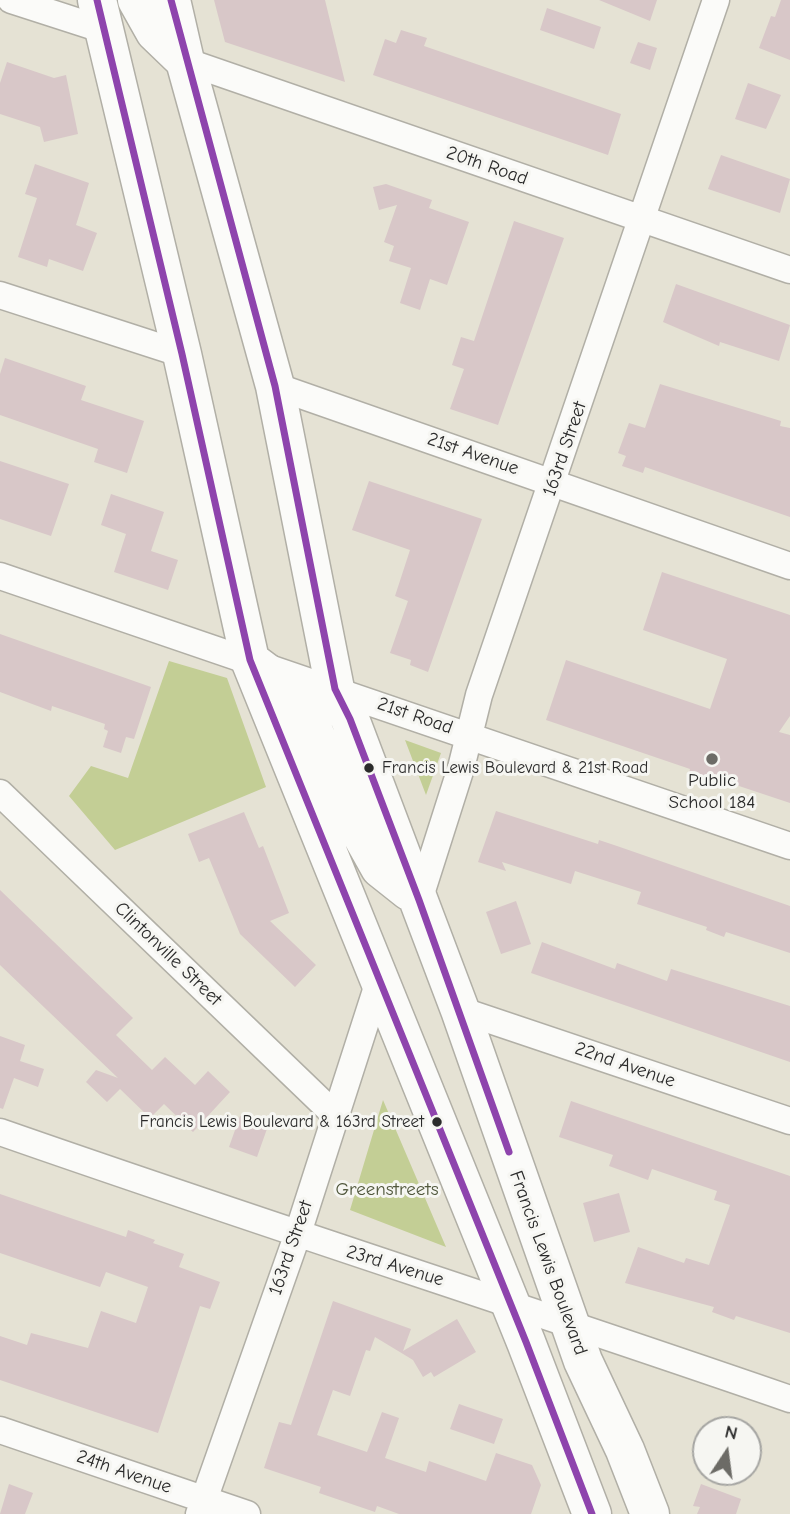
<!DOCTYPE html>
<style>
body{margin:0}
#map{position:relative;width:790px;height:1514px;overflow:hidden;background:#e5e2d4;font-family:"Comic Neue",sans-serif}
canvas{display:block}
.north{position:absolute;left:692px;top:1416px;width:70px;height:70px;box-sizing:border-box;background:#f6f6f2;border:2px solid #a5a5a2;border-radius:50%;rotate:13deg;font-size:19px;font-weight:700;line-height:28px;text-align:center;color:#2b2b2b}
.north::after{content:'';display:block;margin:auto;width:24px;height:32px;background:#6c6b66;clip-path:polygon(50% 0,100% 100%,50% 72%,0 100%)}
</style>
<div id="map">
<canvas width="790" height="1514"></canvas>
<div class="north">N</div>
</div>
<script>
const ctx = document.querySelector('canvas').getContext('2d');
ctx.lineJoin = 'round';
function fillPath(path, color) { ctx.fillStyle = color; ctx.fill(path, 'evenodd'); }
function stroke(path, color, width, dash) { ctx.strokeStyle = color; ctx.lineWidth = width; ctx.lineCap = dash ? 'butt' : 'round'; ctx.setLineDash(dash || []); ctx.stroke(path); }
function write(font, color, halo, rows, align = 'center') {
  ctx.font = font + ' "Comic Neue",sans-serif'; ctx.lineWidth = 6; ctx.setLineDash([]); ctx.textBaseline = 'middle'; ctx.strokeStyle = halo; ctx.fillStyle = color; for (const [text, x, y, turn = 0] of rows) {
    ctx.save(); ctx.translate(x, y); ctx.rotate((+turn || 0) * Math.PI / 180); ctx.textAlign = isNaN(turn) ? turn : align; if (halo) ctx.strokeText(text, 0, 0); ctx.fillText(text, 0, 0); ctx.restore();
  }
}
fillPath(new Path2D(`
 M 169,661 L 227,678 L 266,787 L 115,850 L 69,796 L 91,766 L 128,778 Z
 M 405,740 L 441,753 L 426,795 Z
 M 383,1100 L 446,1247 L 350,1210 Z`), '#c3ce95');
fillPath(new Path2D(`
 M 214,0 L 325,0 L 345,82 L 225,42 Z
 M 599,0 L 657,0 L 650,21 Z
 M 781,0 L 790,0 L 790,60 L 759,48 L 771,16 L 775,17 Z
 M 547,8 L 601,27 L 594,49 L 540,30 Z
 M 401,30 L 427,38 L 424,46 L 621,114 L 608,155 L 373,75 L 385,39 L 396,43 Z
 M 638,42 L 657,48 L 650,70 L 630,63 Z
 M 7,62 L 54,78 L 66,75 L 78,134 L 44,142 L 40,127 L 0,114 L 0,83 Z
 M 748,83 L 781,95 L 766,129 L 735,119 Z
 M 721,155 L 790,179 L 780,213 L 708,189 Z
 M 35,164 L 89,183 L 76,225 L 97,233 L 83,271 L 49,259 L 47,267 L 18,257 L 37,198 L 25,194 Z
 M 386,184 L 432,200 L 429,208 L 469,222 L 447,285 L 430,279 L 420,310 L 400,303 L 411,268 L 389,261 L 394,246 L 384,242 L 397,205 L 379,210 L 373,187 Z
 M 514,221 L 564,238 L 498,425 L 450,409 L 464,369 L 452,365 L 461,337 L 474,341 Z
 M 676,284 L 790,325 L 779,361 L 720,342 L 719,346 L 663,322 Z
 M 5,358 L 86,386 L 81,400 L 144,421 L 127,473 L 94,462 L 98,449 L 0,415 L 0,374 Z
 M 660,384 L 781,421 L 780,426 L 790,428 L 790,517 L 645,467 L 643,473 L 622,466 L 626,456 L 618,453 L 629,423 L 645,428 Z
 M 0,461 L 69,484 L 51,536 L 0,519 Z
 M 369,481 L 482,519 L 428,672 L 410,665 L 411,660 L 390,653 L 408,601 L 395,596 L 410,550 L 352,530 Z
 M 111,494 L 164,512 L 151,551 L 178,560 L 168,590 L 114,572 L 126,534 L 101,525 Z
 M 662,572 L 790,615 L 790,716 L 779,732 L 790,735 L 790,803 L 727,782 L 726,786 L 689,773 L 690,769 L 546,720 L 566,660 L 710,709 L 727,659 L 643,630 Z
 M 0,634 L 151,687 L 134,739 L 126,737 L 121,753 L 103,747 L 108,731 L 104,729 L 105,724 L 52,706 L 51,711 L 0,692 Z
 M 496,811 L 598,844 L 599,840 L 617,846 L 790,906 L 790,953 L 726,932 L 724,937 L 706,930 L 707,927 L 637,904 L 641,892 L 575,871 L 571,884 L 502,862 L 506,871 L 478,862 Z
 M 244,812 L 259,848 L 263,846 L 289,913 L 270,921 L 316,965 L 295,987 L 240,934 L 209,858 L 199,862 L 188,834 Z
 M 0,890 L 133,1018 L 116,1035 L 152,1070 L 165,1057 L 195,1085 L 208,1071 L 230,1092 L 193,1132 L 164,1104 L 150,1118 L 120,1089 L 107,1102 L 86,1082 L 96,1070 L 118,1078 L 0,965 Z
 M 516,901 L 531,944 L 501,954 L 486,912 Z
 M 542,942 L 615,969 L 617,963 L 667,981 L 671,969 L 790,1006 L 790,1062 L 531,973 Z
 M 0,1036 L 25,1045 L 20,1061 L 44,1069 L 38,1087 L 14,1078 L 3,1109 L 0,1108 Z
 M 571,1101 L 790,1176 L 790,1333 L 736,1316 L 734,1320 L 712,1312 L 714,1307 L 625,1283 L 638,1247 L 684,1263 L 686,1258 L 709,1265 L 730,1205 L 714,1200 L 717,1191 L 652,1169 L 648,1180 L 609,1166 L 613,1155 L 559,1137 Z
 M 240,1116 L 268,1126 L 257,1157 L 229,1147 Z
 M 619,1193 L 630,1232 L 594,1242 L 583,1203 Z
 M 0,1194 L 126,1237 L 128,1230 L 155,1240 L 153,1243 L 184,1254 L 179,1267 L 220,1282 L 210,1309 L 200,1306 L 158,1433 L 0,1380 L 0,1336 L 27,1345 L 31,1333 L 88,1348 L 101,1311 L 136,1323 L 148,1287 L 106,1272 L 100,1287 L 0,1253 Z
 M 333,1301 L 411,1329 L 403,1351 L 457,1319 L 476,1352 L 434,1377 L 431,1372 L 423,1377 L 413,1360 L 375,1337 L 370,1351 L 366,1350 L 350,1396 L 333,1390 L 317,1435 L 367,1452 L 382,1412 L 399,1418 L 385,1458 L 426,1472 L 429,1461 L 486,1481 L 496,1453 L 532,1465 L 541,1485 L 531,1514 L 399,1514 L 377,1506 L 375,1512 L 319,1493 L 321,1487 L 264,1468 L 279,1422 L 291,1425 Z
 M 459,1404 L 503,1419 L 494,1444 L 450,1429 Z
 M 9,1484 L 33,1493 L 25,1514 L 0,1514 Z
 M 701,1484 L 741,1499 L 736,1514 L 697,1514 L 700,1507 L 693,1506 Z`), '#d8c7c8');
const street = new Path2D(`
 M 11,0 L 104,30
 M 185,61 L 790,270
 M 0,295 L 182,354
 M 275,386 L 790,566
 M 0,576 L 790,846
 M 0,793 L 335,1115
 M 419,900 L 461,768 L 479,695 L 716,0
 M 460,1010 L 790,1121
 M 0,1132 C 263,1224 527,1308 790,1399
 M 0,1430 L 247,1514
 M 199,1514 L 297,1236 L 379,981`);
const primary = new Path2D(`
 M 97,0 L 182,354 L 250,660 L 526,1342 L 592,1514
 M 137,0 L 155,32 L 181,57
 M 171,0 L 185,61 L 275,386 L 335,689 L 350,719 L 460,1010 L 583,1361 L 625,1450 L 650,1514
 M 252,662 L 300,698 L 343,802 L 380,868 L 409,891`);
stroke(street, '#b1afa6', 29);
stroke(primary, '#b1afa6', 41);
stroke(street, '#fbfbf9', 26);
stroke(primary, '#fbfbf9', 38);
stroke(new Path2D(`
 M 97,0 L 182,354 L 250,660 L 526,1342 L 592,1514
 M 171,0 L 275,386 L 335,689 L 350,719 L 419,900 L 509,1152`), '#8e44ad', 7);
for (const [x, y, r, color] of [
 [712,759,7,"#6c6b66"],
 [369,768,6,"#2b2b2b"],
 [437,1122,6,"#2b2b2b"]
]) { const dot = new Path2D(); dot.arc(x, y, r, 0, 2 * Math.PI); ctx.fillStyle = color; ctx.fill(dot); stroke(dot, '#f6f6f2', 2.5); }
write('17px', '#2b2b2b', '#f6f6f2', [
 ["Francis Lewis Boulevard & 21st Road",382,768],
 ["Francis Lewis Boulevard & 163rd Street",424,1122,"right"]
], 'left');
write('19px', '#2b2b2b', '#f6f6f2', [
 ["20th Road",487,166,19],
 ["163rd Street",565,449,-71],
 ["21st Avenue",473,454,19],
 ["21st Road",415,716,19],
 ["Clintonville Street",168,954,44],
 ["22nd Avenue",625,1065,19],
 ["163rd Street",291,1248,-71],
 ["Francis Lewis Boulevard",548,1263,70],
 ["23rd Avenue",395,1266,17],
 ["24th Avenue",124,1472,19]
]);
write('19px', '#2b2b2b', '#f6f6f2', [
 ["Public",712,781],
 ["School 184",712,803]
]);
write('19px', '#50573c', '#f6f6f2', [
 ["Greenstreets",387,1190]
]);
</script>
